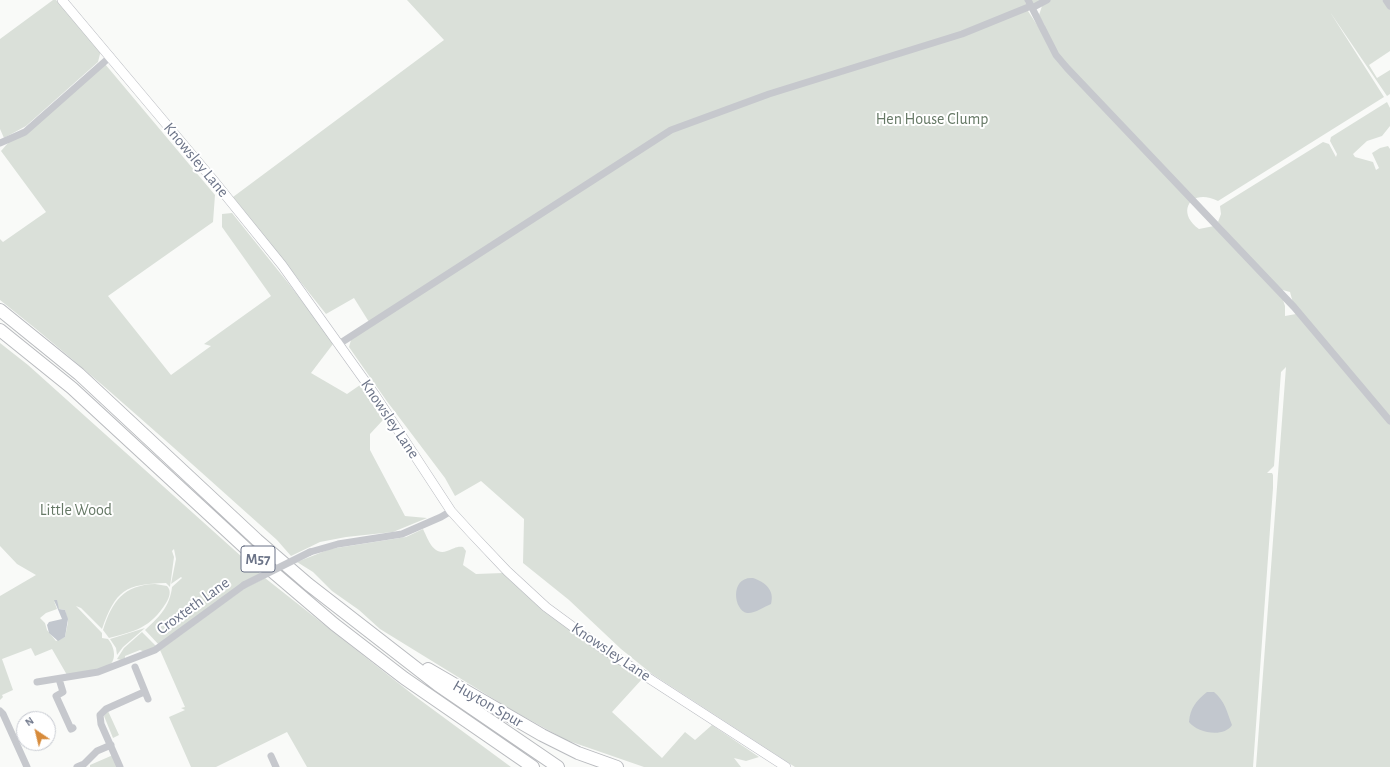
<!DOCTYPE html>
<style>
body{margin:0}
#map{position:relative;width:1390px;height:767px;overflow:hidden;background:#f9faf8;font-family:"Alegreya Sans",sans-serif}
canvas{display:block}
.north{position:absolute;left:16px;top:711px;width:40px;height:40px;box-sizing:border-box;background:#fff;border:1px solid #c4c7cf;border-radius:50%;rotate:325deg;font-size:11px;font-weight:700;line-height:16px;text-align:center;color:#6b7387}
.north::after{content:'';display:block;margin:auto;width:14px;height:18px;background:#d78b3b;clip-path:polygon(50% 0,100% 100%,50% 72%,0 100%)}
</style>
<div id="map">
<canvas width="1390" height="767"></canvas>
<div class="north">N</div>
</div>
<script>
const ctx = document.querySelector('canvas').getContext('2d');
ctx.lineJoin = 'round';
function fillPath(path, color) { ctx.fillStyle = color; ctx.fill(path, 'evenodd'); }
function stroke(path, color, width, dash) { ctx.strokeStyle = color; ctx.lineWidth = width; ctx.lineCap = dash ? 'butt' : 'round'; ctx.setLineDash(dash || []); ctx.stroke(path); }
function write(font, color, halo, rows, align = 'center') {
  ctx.font = font + ' "Alegreya Sans",sans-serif'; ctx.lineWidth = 4; ctx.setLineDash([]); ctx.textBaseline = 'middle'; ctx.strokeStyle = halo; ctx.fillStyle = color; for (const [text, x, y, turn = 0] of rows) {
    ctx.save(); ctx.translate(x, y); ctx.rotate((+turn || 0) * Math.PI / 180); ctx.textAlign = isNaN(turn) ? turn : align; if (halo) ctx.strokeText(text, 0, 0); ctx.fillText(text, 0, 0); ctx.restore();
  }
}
fillPath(new Path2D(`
 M 53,0 L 56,0 L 101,50 L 98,62 L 26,126 L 4,138 L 0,129 L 0,39 Z
 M 407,0 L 1025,0 L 1028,11 L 1041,31 L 1045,26 L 1039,15 L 1042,6 L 1034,6 L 1029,0 L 1382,0 L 1385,3 L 1390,0 L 1390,51 L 1369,65 L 1377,78 L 1390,70 L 1390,94 L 1387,96 L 1330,12 L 1384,97 L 1218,201 C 1191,187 1175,212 1199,229 L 1214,226 L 1283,300 L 1285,306 L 1285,316 L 1296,314 L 1290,292 L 1279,289 L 1218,222 L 1221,214 L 1220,206 L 1323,142 L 1329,144 L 1336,157 L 1337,154 L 1330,141 L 1331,137 L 1387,102 L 1390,108 L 1390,126 L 1382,136 L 1367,141 L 1353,154 L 1355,157 L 1373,162 L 1376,170 L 1379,168 L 1372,153 L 1380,148 L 1388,146 L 1390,149 L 1390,767 L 1256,767 L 1286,367 L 1281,372 L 1274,466 L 1267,473 L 1272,473 L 1273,475 L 1273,488 L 1253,767 L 795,767 L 652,674 L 621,649 L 569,600 L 523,563 L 524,519 L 481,481 L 455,496 L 445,478 L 386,400 L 349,347 L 351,340 L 369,322 L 354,298 L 326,314 L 233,197 L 444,40 Z
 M 105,64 L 215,195 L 213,222 L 108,296 L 171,375 L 211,346 L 204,344 L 271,296 L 222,227 L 222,214 L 232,213 L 289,284 L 333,342 L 333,344 L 311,373 L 347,394 L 360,385 L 368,398 L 383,420 L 370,434 L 370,450 L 405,516 L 427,518 L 393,532 L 346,537 L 320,542 L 291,556 L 277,540 C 186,459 96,376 0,300 L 0,239 L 3,242 L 46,212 L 1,151 L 8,143 Z
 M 0,343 L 28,365 L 261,574 L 159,645 L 145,630 C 158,618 170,607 172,587 L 182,578 L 181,577 L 171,584 L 176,559 L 174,549 L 172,551 L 174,557 L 170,587 L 166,583 C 125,584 116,590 102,629 L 81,608 L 76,606 L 102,633 L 102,638 L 108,639 C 114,646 118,660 108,666 C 100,671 77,673 67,675 L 52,649 L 35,656 L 31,648 L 2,659 L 13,690 L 2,695 L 3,697 L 0,700 L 0,596 L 36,575 L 17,564 L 0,546 ZM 54,601 L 59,609 L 65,610 L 68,622 L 65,637 L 56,641 L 47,630 L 45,623 L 40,618 L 46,613 L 57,609 Z
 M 423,529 C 428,539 433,556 447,551 C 454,549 456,546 463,547 L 466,551 L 463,565 L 476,574 L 503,573 L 529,597 L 643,678 L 612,712 L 662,758 L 685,732 L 695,740 L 712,725 L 759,757 L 746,761 L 734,758 L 741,767 L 644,767 L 566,740 L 510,709 L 380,629 L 359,610 L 332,591 L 313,572 L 297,562 L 330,549 L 406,537 Z
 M 265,578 L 416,697 L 511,767 L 307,767 L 287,732 L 216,767 L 191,767 L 169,717 L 185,710 L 181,708 L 185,707 L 160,650 L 245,588 Z
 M 155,584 L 167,586 C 172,591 169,598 166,603 C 150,628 136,631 109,638 L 103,630 C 112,601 124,585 155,584 Z
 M 145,628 L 123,647 L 117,655 L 116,648 L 110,639 Z
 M 142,632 L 156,646 L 145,652 L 140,650 L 125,656 L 125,661 L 117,659 L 124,648 Z
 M 108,711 L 119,735 L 113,738 L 104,716 Z
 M 113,755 L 118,767 L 90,767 L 90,765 Z`), '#dae0d9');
fillPath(new Path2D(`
 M 753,578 C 765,582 775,590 771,604 C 764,607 754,614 747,613 C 733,610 730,576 753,578 Z
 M 54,600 L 57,600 L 59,609 L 65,610 L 68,619 L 65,637 L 58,641 L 49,633 L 47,625 L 49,622 L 62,619 Z
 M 1207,692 L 1214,692 C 1225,701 1227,712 1232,725 C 1224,738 1197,733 1189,722 C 1190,708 1196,701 1207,692 Z`), '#c2c7ce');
const secondary = new Path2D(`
 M 62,0 L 214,181 L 282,265 L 375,395 L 451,511 L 472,534 L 507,571 L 546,607 L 599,646 L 786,767`);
const highway = new Path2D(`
 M 0,310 L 79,374 L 257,540 L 308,584 L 438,685 L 558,767
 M 0,330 L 72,388 L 253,555 L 334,624 L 404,678 L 533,767
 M 428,669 L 542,735 L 578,753 L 617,767`);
stroke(secondary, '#b9bbc1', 10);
stroke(highway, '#b9bbbf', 14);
stroke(new Path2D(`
 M 1028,0 L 1056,55 L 1067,68 L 1294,307 L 1390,421
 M 1386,0 L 1390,6
 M 1032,8 L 1047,0
 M 0,143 L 25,132 L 111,56
 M 339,344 L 671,130 L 769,94 L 962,34 L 1031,6
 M 310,552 L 338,544 L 402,534 L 441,517 L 451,511
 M 135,667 L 148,699
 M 59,679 L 63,692 L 56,696 L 71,729 L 73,728
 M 37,682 L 98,672 L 155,650 L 244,585
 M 0,711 L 3,714 L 27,767
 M 271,756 L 276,767
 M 77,767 L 84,764 L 97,751 L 111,745
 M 120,767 L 101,724 L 100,715 L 106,709 L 144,692`), '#c6c8cd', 7);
stroke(secondary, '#fff', 9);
stroke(highway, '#fff', 12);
stroke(new Path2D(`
 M 244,585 L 310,552`), '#c6c8cd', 7);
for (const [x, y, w] of [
 [258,559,34]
]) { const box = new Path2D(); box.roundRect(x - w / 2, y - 13, w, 26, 3); ctx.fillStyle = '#fff'; ctx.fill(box); stroke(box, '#6b7387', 1); }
write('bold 15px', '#6b7387', null, [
 ["M57",258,559]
]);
write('16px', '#667966', '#fff', [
 ["Hen House Clump",932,119],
 ["Little Wood",76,510]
]);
write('16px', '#6b7387', '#fff', [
 ["Knowsley Lane",196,160,50],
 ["Knowsley Lane",390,419,56],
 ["Croxteth Lane",193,606,-36],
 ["Knowsley Lane",611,652,34],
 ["Huyton Spur",488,704,30]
]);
</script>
